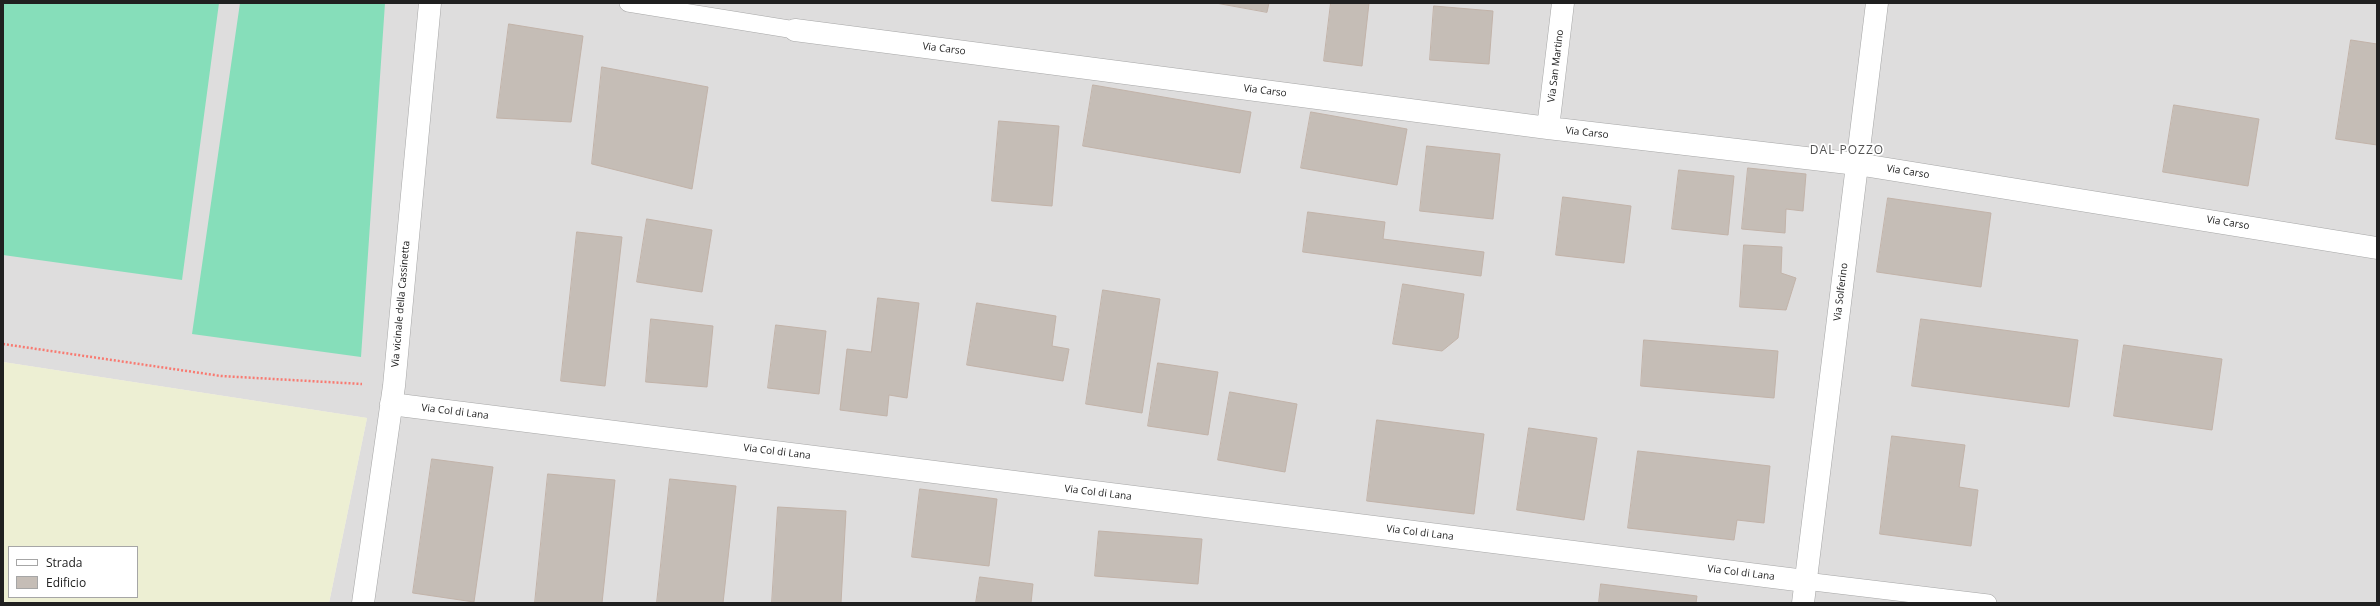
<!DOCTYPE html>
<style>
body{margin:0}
#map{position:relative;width:2380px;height:606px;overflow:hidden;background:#f1ede7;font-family:"Open Sans",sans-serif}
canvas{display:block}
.frame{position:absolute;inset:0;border:4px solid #202020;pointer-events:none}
.legend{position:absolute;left:8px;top:546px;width:130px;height:52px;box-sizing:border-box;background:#fff;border:1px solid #a6a6a6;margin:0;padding:5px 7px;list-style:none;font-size:12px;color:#202020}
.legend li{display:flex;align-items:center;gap:8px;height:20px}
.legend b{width:20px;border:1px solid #a6a6a6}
</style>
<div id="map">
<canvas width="2380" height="606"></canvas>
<div class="frame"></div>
<ul class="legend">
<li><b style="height:5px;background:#fff"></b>Strada</li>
<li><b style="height:11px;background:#c5bdb6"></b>Edificio</li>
</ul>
</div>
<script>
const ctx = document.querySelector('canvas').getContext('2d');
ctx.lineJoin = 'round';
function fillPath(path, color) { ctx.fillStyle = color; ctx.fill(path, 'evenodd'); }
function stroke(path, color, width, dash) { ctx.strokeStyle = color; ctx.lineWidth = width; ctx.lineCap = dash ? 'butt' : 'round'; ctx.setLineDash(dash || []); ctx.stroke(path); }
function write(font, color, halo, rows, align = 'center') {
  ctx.font = font + ' "Open Sans",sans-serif'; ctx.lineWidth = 3.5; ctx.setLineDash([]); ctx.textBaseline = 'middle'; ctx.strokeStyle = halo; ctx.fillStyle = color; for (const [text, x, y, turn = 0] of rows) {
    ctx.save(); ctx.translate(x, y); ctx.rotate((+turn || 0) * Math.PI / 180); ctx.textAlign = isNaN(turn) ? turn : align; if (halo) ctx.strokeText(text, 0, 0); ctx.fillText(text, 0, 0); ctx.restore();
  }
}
fillPath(new Path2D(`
 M 3,3 L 2377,3 L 2377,603 L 329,603 L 367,418 L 3,362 Z`), '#dedddd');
fillPath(new Path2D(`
 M 3,362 L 367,418 L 329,603 L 3,603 ZM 9,547 L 137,547 L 137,597 L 9,597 Z`), '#edefd3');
fillPath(new Path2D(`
 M 3,3 L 219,3 L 182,280 L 3,255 Z
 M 240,3 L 385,3 L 361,357 L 192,334 Z`), '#86deba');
const building = new Path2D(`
 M 1216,3 L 1269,3 L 1267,12 Z
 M 1331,3 L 1369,3 L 1362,66 L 1324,61 Z
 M 1434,6 L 1493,11 L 1489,64 L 1430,60 Z
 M 509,24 L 583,36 L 571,122 L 497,118 Z
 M 2351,40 L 2377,44 L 2377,145 L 2336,139 Z
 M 602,67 L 708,87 L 692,189 L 592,164 Z
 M 1093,85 L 1251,112 L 1240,173 L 1083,146 Z
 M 2174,105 L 2259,119 L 2248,186 L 2163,172 Z
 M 1311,112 L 1407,129 L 1397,185 L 1301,168 Z
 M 999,121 L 1059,126 L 1052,206 L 992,201 Z
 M 1427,146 L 1500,154 L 1493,219 L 1420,211 Z
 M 1748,168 L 1806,174 L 1803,211 L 1786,209 L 1785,233 L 1742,229 Z
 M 1679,170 L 1734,176 L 1728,235 L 1672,229 Z
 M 1563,197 L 1631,206 L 1624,263 L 1556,255 Z
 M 1888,198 L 1991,213 L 1981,287 L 1877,272 Z
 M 1308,212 L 1385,222 L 1383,239 L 1484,252 L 1481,276 L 1303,252 Z
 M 647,219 L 712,230 L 702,292 L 637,282 Z
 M 577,232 L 622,237 L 605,386 L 561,381 Z
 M 1744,245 L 1782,247 L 1781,273 L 1796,278 L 1786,310 L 1740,307 Z
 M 1403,284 L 1464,294 L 1458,338 L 1442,351 L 1393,344 Z
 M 1103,290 L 1160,299 L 1142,413 L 1086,404 Z
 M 878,298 L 919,303 L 907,398 L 889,395 L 887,416 L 840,410 L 847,349 L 871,352 Z
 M 977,303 L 1056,316 L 1052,346 L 1069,349 L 1063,381 L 967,365 Z
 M 651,319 L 713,326 L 707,387 L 646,382 Z
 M 1921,319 L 2078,340 L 2069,407 L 1912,386 Z
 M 776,325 L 826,331 L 819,394 L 768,388 Z
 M 1644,340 L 1778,351 L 1774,398 L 1641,386 Z
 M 2124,345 L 2222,359 L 2212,430 L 2114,416 Z
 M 1158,363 L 1218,372 L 1208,435 L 1148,426 Z
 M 1230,392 L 1297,404 L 1285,472 L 1218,460 Z
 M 1377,420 L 1484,434 L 1474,514 L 1367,501 Z
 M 1529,428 L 1597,438 L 1584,520 L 1517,510 Z
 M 1892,436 L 1965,445 L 1959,487 L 1978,490 L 1971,546 L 1880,534 Z
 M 1638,451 L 1770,466 L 1764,523 L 1737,520 L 1734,540 L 1628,528 Z
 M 432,459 L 493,467 L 474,602 L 413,593 Z
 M 548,474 L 615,480 L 602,603 L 535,603 Z
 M 670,479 L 736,486 L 723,603 L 657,603 Z
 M 920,489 L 997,499 L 989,566 L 912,557 Z
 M 778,507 L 846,511 L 841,603 L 772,603 Z
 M 1099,531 L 1202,539 L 1198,584 L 1095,576 Z
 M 980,577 L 1033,584 L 1031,603 L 976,603 Z
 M 1601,584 L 1697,596 L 1696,603 L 1599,603 Z`);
fillPath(building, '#c5bdb6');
stroke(building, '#c2b3a9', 1);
const service = new Path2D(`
 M 628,3 L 795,30
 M 1805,581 L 1988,603`);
const minor = new Path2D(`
 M 795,30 L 1548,128 L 1857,164 L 2377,248
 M 1548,128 L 1563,3
 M 391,404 L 1805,581
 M 363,603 L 394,386 L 430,3
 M 1803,603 L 1877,3`);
stroke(service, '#a7a7a7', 18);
stroke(minor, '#a7a7a7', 23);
stroke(new Path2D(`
 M 3,344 L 221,376 L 362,384`), '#f87a71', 2.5, [2, 2]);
stroke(service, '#fff', 17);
stroke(minor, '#fff', 22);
write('10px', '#202020', '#fff', [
 ["Via Carso",944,49,7],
 ["Via San Martino",1556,66,-83],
 ["Via Carso",1265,91,7],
 ["Via Carso",1587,133,6],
 ["Via Carso",1908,172,9],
 ["Via Carso",2228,223,9],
 ["Via Solferino",1841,292,-83],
 ["Via vicinale della Cassinetta",401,304,-85],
 ["Via Col di Lana",455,412,7],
 ["Via Col di Lana",777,452,7],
 ["Via Col di Lana",1098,493,7],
 ["Via Col di Lana",1420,533,7],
 ["Via Col di Lana",1741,573,7]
]);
ctx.letterSpacing = '1px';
write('12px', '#535353', '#fff', [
 ["DAL POZZO",1847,151]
]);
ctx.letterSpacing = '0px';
</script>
